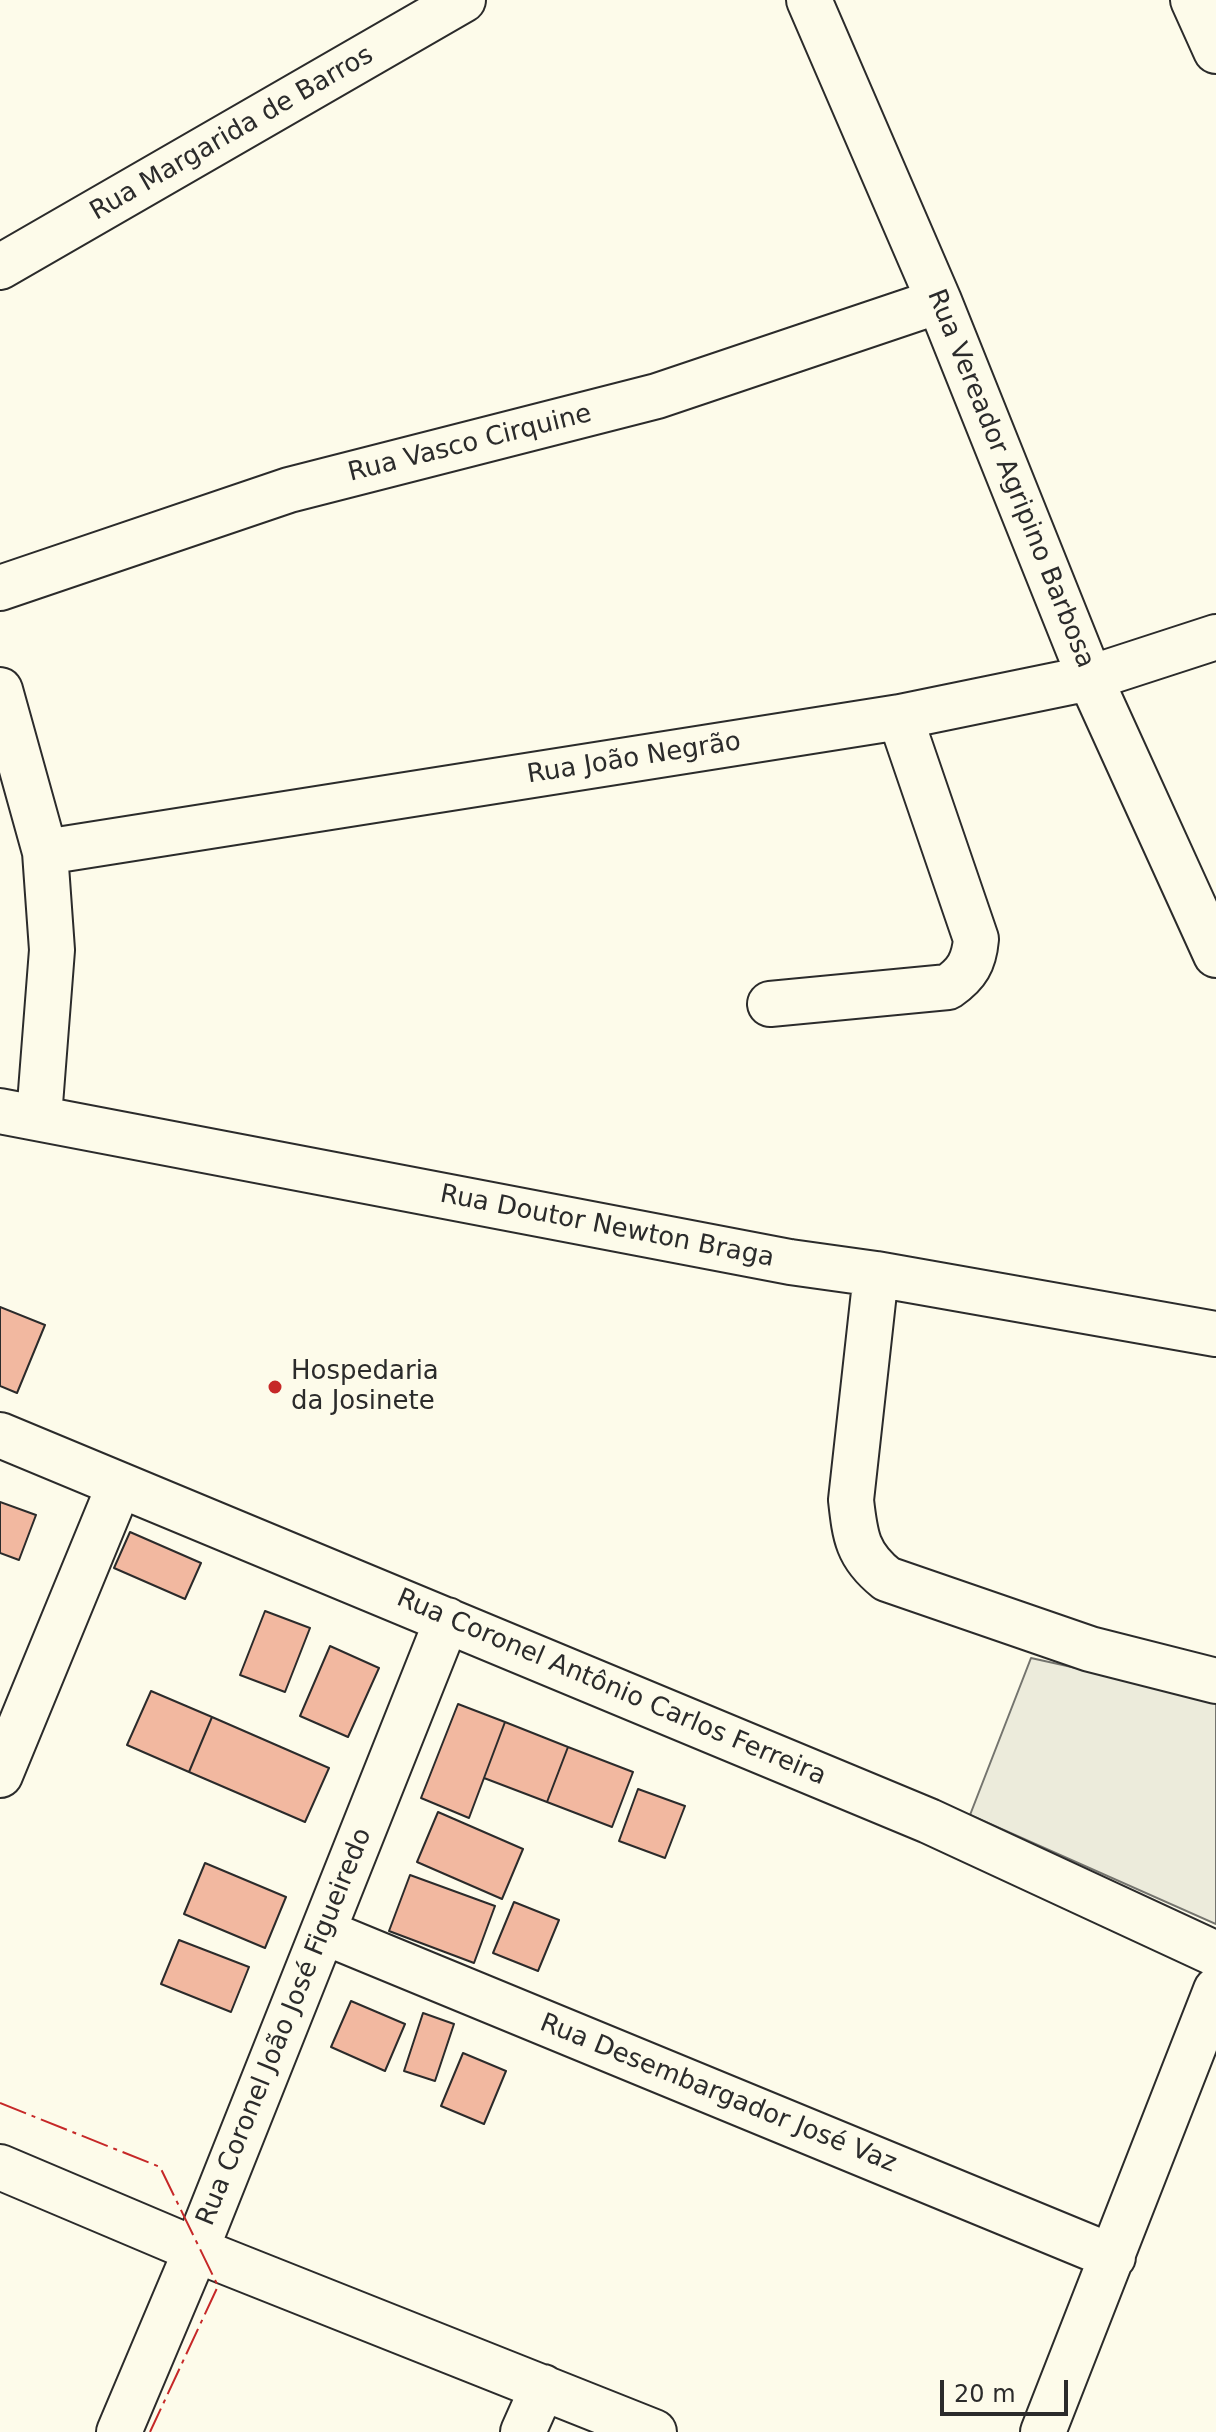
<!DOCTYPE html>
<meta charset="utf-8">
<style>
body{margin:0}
#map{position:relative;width:1216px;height:2432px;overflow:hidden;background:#fdfbea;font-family:"DejaVu Sans",sans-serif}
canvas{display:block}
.scale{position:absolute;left:940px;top:2380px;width:128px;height:36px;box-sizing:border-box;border:4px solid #2b2b2b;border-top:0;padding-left:10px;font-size:24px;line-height:28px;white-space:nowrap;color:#2b2b2b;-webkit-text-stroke:6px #fdfbea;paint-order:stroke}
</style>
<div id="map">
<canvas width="1216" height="2432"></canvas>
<div class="scale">20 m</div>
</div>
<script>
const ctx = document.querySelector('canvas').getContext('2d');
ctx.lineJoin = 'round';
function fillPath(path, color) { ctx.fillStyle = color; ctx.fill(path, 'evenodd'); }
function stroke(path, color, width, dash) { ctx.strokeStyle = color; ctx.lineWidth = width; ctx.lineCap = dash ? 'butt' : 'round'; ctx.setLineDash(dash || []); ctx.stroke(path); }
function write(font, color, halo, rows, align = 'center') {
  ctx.font = font + ' "DejaVu Sans",sans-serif'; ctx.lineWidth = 6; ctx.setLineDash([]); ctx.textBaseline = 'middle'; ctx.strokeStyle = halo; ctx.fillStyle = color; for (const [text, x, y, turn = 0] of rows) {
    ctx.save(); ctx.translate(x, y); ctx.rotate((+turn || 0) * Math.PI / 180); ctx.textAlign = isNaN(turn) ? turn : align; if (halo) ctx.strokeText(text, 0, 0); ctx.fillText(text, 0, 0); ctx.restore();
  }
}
const green = new Path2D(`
 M 1031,1658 L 1216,1699 L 1216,1924 L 970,1815 Z`);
fillPath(green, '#ecebdb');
stroke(green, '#74746e', 2);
const building = new Path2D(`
 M 0,1307 L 45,1325 L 17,1393 L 0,1386 Z
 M 0,1502 L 36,1515 L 19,1560 L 0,1553 Z
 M 130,1532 L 201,1563 L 185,1599 L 114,1568 Z
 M 265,1611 L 310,1628 L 285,1692 L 240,1675 Z
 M 330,1646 L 379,1668 L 348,1737 L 300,1716 Z
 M 151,1691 L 212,1717 L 189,1772 L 127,1745 Z
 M 458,1704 L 505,1722 L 469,1818 L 421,1798 Z
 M 212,1717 L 329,1768 L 305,1822 L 189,1772 Z
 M 505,1722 L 568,1747 L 547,1802 L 484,1778 Z
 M 568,1747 L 633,1772 L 612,1827 L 547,1802 Z
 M 638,1789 L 685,1806 L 665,1858 L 619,1841 Z
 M 438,1812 L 523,1849 L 502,1899 L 417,1862 Z
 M 205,1863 L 286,1897 L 265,1948 L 184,1914 Z
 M 410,1875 L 495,1906 L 474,1963 L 389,1931 Z
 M 514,1902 L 559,1920 L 538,1971 L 493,1953 Z
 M 179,1940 L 249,1967 L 231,2012 L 161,1984 Z
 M 351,2001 L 405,2024 L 385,2071 L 331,2047 Z
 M 423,2013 L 454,2024 L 435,2081 L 404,2071 Z
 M 463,2053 L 506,2071 L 484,2124 L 441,2106 Z`);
fillPath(building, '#f2b8a0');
stroke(building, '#2b2b2b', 2);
const minor = new Path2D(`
 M 809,0 L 939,301 L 1090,678 L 1216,955
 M 1193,0 L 1216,51
 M 0,267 L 463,0
 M 0,588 L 289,490 L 657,396 L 939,301
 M 0,690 L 45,852 L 52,950 L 39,1117
 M 45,852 L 900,717 L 1090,678 L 1216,637
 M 770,1004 L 948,987 C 967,974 974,962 976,939 L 900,717
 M 0,1111 L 790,1262 L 876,1274 L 1216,1334
 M 876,1274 L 851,1500 C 855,1536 857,1555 887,1579 L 1090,1649 L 1216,1681
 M 0,1435 L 929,1821 L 1216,1954
 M 0,1775 L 119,1486
 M 324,1932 L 1113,2257
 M 0,2167 L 196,2250 L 654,2432
 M 119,2432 L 196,2250 L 447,1620
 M 523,2432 L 543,2387
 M 1043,2432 L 1216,1990`);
stroke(minor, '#2b2b2b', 48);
stroke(minor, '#fdfbea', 44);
stroke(new Path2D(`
 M 0,2103 L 160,2167 L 218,2286 L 150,2432`), '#c62828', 2, [28, 6, 4, 6]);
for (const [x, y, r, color] of [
 [275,1387,8,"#c62828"]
]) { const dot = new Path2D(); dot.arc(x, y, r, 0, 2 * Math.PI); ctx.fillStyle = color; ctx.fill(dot); stroke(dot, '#fdfbea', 3); }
write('26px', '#2b2b2b', '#fdfbea', [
 ["Rua Margarida de Barros",232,134,-30],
 ["Rua Vasco Cirquine",470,444,-14],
 ["Rua Vereador Agripino Barbosa",1010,479,68],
 ["Rua João Negrão",634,759,-9],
 ["Rua Doutor Newton Braga",607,1227,11],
 ["Rua Coronel Antônio Carlos Ferreira",611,1688,23],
 ["Rua Coronel João José Figueiredo",285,2027,-68],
 ["Rua Desembargador José Vaz",718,2094,22]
]);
write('26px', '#2b2b2b', '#fdfbea', [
 ["Hospedaria",291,1372],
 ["da Josinete",291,1402]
], 'left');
</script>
